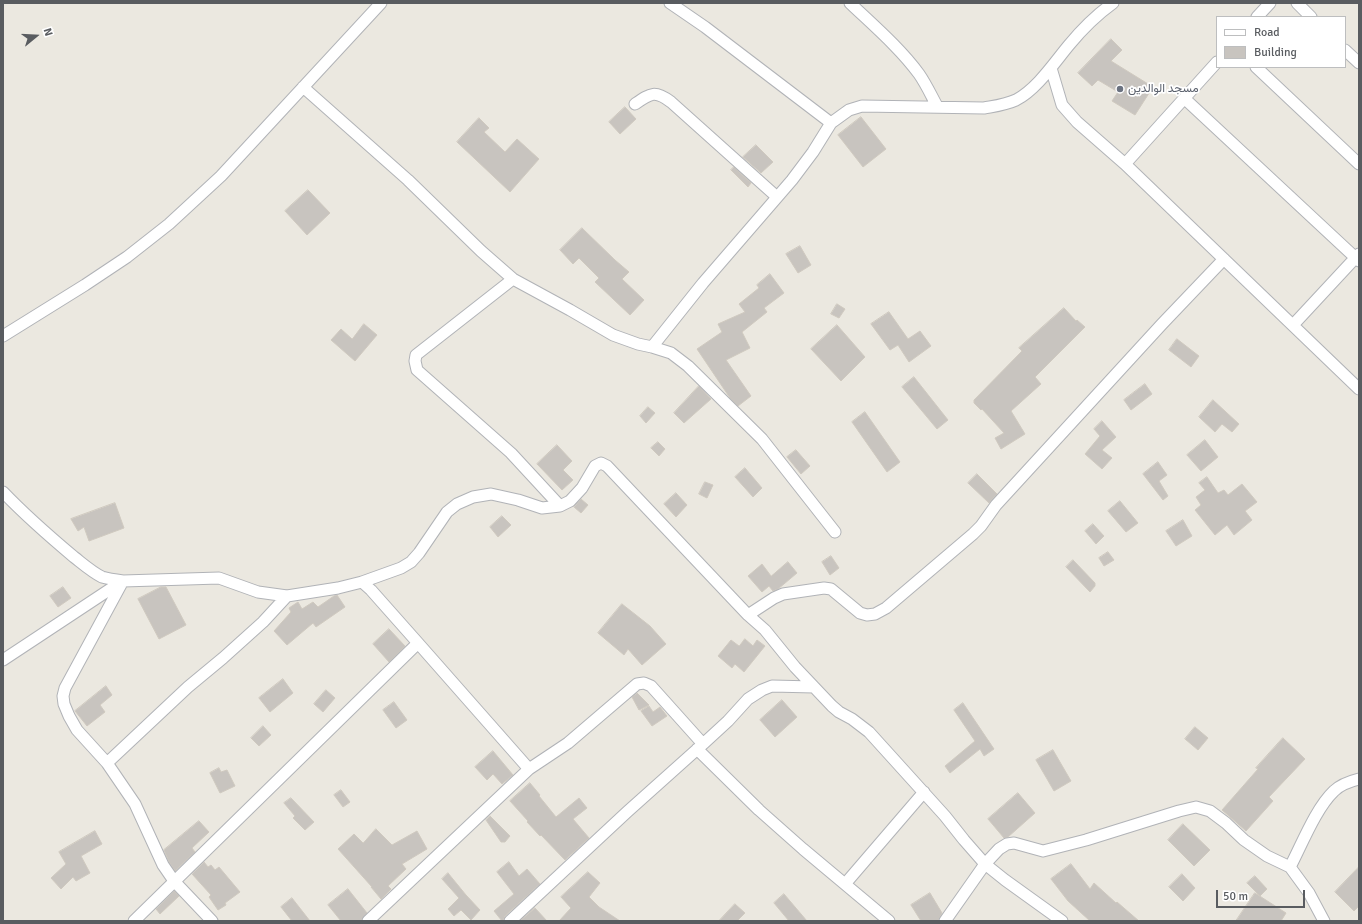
<!DOCTYPE html>
<meta charset="utf-8">
<style>
body{margin:0}
#map{position:relative;width:1362px;height:924px;overflow:hidden;background:#ebe8e0;font-family:Signika,sans-serif}
canvas{display:block}
.frame{position:absolute;inset:0;border:4px solid #595c60;pointer-events:none}
.legend{position:absolute;left:1216px;top:16px;width:130px;height:52px;box-sizing:border-box;background:#fff;border:1px solid #bdbebf;margin:0;padding:5px 7px;list-style:none;font-size:12px;color:#595c60}
.legend li{display:flex;align-items:center;gap:8px;height:20px}
.legend b{width:20px;border:1px solid #bdbebf}
.north{position:absolute;left:16px;top:16px;width:40px;height:40px;-webkit-text-stroke:3px #fff;paint-order:stroke;rotate:72deg;font-size:11px;font-weight:700;line-height:16px;text-align:center;color:#595c60}
.north::after{content:'';display:block;margin:auto;width:14px;height:18px;background:#595c60;clip-path:polygon(50% 0,100% 100%,50% 72%,0 100%)}
.scale{position:absolute;left:1216px;top:890px;width:89px;height:18px;box-sizing:border-box;border:2px solid #595c60;border-top:0;padding-left:5px;font-size:12px;line-height:14px;white-space:nowrap;color:#595c60;-webkit-text-stroke:3px #fff;paint-order:stroke}
</style>
<div id="map">
<canvas width="1362" height="924"></canvas>
<div class="frame"></div>
<ul class="legend">
<li><b style="height:5px;background:#fff"></b>Road</li>
<li><b style="height:11px;background:#c8c4bf"></b>Building</li>
</ul>
<div class="north">N</div>
<div class="scale">50 m</div>
</div>
<script>
const ctx = document.querySelector('canvas').getContext('2d');
ctx.lineJoin = 'round';
function fillPath(path, color) { ctx.fillStyle = color; ctx.fill(path, 'evenodd'); }
function stroke(path, color, width, dash) { ctx.strokeStyle = color; ctx.lineWidth = width; ctx.lineCap = dash ? 'butt' : 'round'; ctx.setLineDash(dash || []); ctx.stroke(path); }
function write(font, color, halo, rows, align = 'center') {
  ctx.font = font + ' Signika,Vazirmatn,sans-serif'; ctx.lineWidth = 3.5; ctx.setLineDash([]); ctx.textBaseline = 'middle'; ctx.strokeStyle = halo; ctx.fillStyle = color; for (const [text, x, y, turn = 0] of rows) {
    ctx.save(); ctx.translate(x, y); ctx.rotate((+turn || 0) * Math.PI / 180); ctx.textAlign = isNaN(turn) ? turn : align; if (halo) ctx.strokeText(text, 0, 0); ctx.fillText(text, 0, 0); ctx.restore();
  }
}
const building = new Path2D(`
 M 1111,39 L 1122,50 L 1111,61 L 1153,87 L 1135,115 L 1112,101 L 1118,92 L 1098,80 L 1092,86 L 1078,73 Z
 M 625,107 L 636,119 L 620,134 L 609,122 Z
 M 861,117 L 886,149 L 863,167 L 838,135 Z
 M 479,118 L 489,128 L 484,132 L 505,152 L 517,139 L 539,159 L 510,192 L 457,142 Z
 M 756,145 L 773,162 L 761,173 L 743,157 Z
 M 734,167 L 751,183 L 748,187 L 731,170 Z
 M 308,190 L 330,213 L 307,235 L 285,211 Z
 M 582,228 L 615,260 L 629,272 L 622,279 L 644,300 L 630,315 L 595,282 L 599,278 L 579,258 L 573,264 L 560,250 Z
 M 800,246 L 811,265 L 798,273 L 786,254 Z
 M 770,274 L 784,293 L 764,308 L 767,312 L 742,332 L 750,348 L 726,360 L 751,396 L 738,406 L 730,398 L 697,349 L 722,332 L 718,324 L 745,312 L 739,304 L 759,288 L 757,285 Z
 M 837,304 L 845,309 L 839,318 L 831,314 Z
 M 1064,308 L 1076,321 L 1077,320 L 1085,327 L 1035,377 L 1041,384 L 1011,411 L 1025,434 L 1001,449 L 995,438 L 1004,433 L 982,409 L 981,410 L 974,403 L 974,400 L 1022,351 L 1019,348 Z
 M 889,312 L 908,339 L 920,331 L 931,346 L 909,362 L 898,345 L 890,350 L 871,324 Z
 M 364,324 L 377,335 L 355,361 L 331,340 L 341,329 L 352,339 Z
 M 837,325 L 865,357 L 841,381 L 811,349 Z
 M 1177,339 L 1199,356 L 1191,367 L 1169,350 Z
 M 914,377 L 948,420 L 937,429 L 902,387 Z
 M 1145,384 L 1152,394 L 1131,410 L 1124,400 Z
 M 699,386 L 711,399 L 684,423 L 674,413 Z
 M 1213,400 L 1239,424 L 1232,432 L 1222,424 L 1215,432 L 1199,417 Z
 M 648,407 L 655,413 L 646,423 L 640,416 Z
 M 865,412 L 900,462 L 887,472 L 852,422 Z
 M 1102,421 L 1116,437 L 1102,450 L 1112,458 L 1102,469 L 1085,454 L 1100,436 L 1094,429 Z
 M 1205,440 L 1218,457 L 1201,471 L 1187,455 Z
 M 658,442 L 665,449 L 659,456 L 651,448 Z
 M 557,445 L 572,461 L 563,470 L 573,480 L 562,490 L 537,464 Z
 M 796,450 L 810,466 L 801,474 L 787,457 Z
 M 1158,462 L 1167,475 L 1159,481 L 1168,496 L 1163,500 L 1143,474 Z
 M 745,468 L 762,488 L 753,497 L 735,477 Z
 M 977,474 L 997,494 L 989,503 L 968,483 Z
 M 1207,477 L 1218,493 L 1224,490 L 1228,495 L 1242,484 L 1257,502 L 1245,511 L 1252,520 L 1234,535 L 1227,525 L 1215,535 L 1195,510 L 1201,505 L 1196,497 L 1205,490 L 1199,483 Z
 M 705,482 L 713,485 L 707,498 L 699,494 Z
 M 676,493 L 687,505 L 676,517 L 664,504 Z
 M 581,499 L 588,505 L 581,513 L 574,507 Z
 M 1120,501 L 1138,523 L 1126,532 L 1108,511 Z
 M 115,503 L 124,528 L 89,541 L 84,527 L 78,531 L 71,519 Z
 M 502,516 L 511,525 L 498,537 L 490,527 Z
 M 1183,520 L 1192,536 L 1176,546 L 1166,531 Z
 M 1093,524 L 1104,536 L 1096,544 L 1085,531 Z
 M 1108,552 L 1114,560 L 1104,566 L 1099,558 Z
 M 831,556 L 839,568 L 830,575 L 822,562 Z
 M 1073,560 L 1095,583 L 1095,586 L 1090,592 L 1066,567 Z
 M 788,562 L 797,573 L 778,589 L 773,591 L 769,586 L 762,592 L 748,576 L 762,564 L 771,576 Z
 M 63,587 L 71,598 L 58,607 L 50,596 Z
 M 161,587 L 166,587 L 186,625 L 159,639 L 138,599 Z
 M 337,595 L 345,607 L 316,627 L 313,623 L 287,645 L 274,631 L 291,612 L 289,608 L 298,602 L 302,609 L 313,602 L 318,607 L 334,596 Z
 M 622,604 L 650,626 L 666,644 L 642,665 L 628,649 L 624,655 L 598,633 Z
 M 389,629 L 405,646 L 389,662 L 373,644 Z
 M 745,639 L 753,646 L 757,640 L 765,646 L 744,672 L 735,664 L 732,668 L 718,656 L 731,640 L 739,646 Z
 M 283,679 L 293,693 L 270,712 L 259,698 Z
 M 106,686 L 112,695 L 100,705 L 105,712 L 87,726 L 75,711 Z
 M 326,690 L 335,698 L 323,712 L 314,704 Z
 M 637,693 L 649,705 L 639,710 L 632,697 Z
 M 782,700 L 797,717 L 775,737 L 760,720 Z
 M 394,702 L 407,720 L 396,728 L 383,710 Z
 M 963,703 L 994,749 L 984,756 L 980,749 L 950,773 L 945,766 L 975,741 L 954,710 Z
 M 649,706 L 653,712 L 660,707 L 667,716 L 652,726 L 641,711 Z
 M 263,726 L 271,735 L 259,746 L 251,738 Z
 M 1195,727 L 1208,738 L 1198,750 L 1185,739 Z
 M 1283,738 L 1305,759 L 1269,797 L 1273,801 L 1246,831 L 1222,810 L 1258,769 L 1256,768 Z
 M 1053,750 L 1071,781 L 1054,791 L 1036,760 Z
 M 493,751 L 513,775 L 502,784 L 493,774 L 487,780 L 475,767 Z
 M 219,768 L 221,772 L 227,770 L 235,786 L 220,793 L 210,773 Z
 M 530,783 L 540,795 L 539,796 L 556,817 L 579,798 L 587,808 L 573,819 L 589,838 L 565,860 L 541,835 L 540,836 L 527,822 L 528,821 L 510,801 Z
 M 341,790 L 350,802 L 343,807 L 334,795 Z
 M 1018,793 L 1035,813 L 1008,837 L 1004,838 L 988,819 Z
 M 291,798 L 314,822 L 305,830 L 293,818 L 295,816 L 284,803 Z
 M 490,816 L 510,836 L 505,842 L 501,842 L 486,820 Z
 M 199,821 L 209,832 L 192,848 L 195,852 L 175,871 L 169,862 L 164,850 Z
 M 1183,824 L 1210,850 L 1194,866 L 1168,840 Z
 M 376,829 L 392,845 L 417,831 L 427,849 L 402,864 L 406,869 L 388,886 L 391,889 L 381,899 L 371,887 L 372,887 L 338,849 L 354,834 L 363,843 Z
 M 95,831 L 102,844 L 81,856 L 90,873 L 76,881 L 73,877 L 61,889 L 51,878 L 66,864 L 59,852 Z
 M 204,862 L 208,867 L 211,865 L 215,870 L 219,867 L 240,892 L 225,903 L 226,905 L 218,910 L 209,897 L 211,895 L 192,874 Z
 M 509,862 L 519,876 L 527,869 L 540,884 L 505,916 L 503,921 L 502,921 L 494,911 L 514,894 L 497,872 Z
 M 1071,864 L 1090,889 L 1094,883 L 1116,903 L 1117,902 L 1139,921 L 1090,921 L 1068,901 L 1051,879 Z
 M 1359,867 L 1359,906 L 1354,911 L 1335,892 Z
 M 588,872 L 600,883 L 589,897 L 599,907 L 620,921 L 559,921 L 571,908 L 561,897 Z
 M 448,873 L 466,895 L 480,910 L 471,920 L 461,910 L 454,916 L 448,909 L 459,898 L 442,879 Z
 M 1182,874 L 1195,888 L 1183,901 L 1169,887 Z
 M 1255,876 L 1267,889 L 1260,896 L 1247,883 Z
 M 348,889 L 367,913 L 361,921 L 341,921 L 328,905 Z
 M 174,891 L 179,896 L 160,914 L 156,909 Z
 M 930,893 L 942,913 L 938,921 L 921,921 L 911,905 Z
 M 1255,893 L 1286,913 L 1281,921 L 1236,921 Z
 M 784,894 L 807,921 L 789,921 L 774,903 Z
 M 292,898 L 310,921 L 292,921 L 281,907 Z
 M 735,904 L 745,913 L 737,921 L 719,921 Z
 M 535,908 L 547,921 L 520,921 Z`);
fillPath(building, '#c8c4bf');
stroke(building, '#cfc9bf', 1);
const street = new Path2D(`
 M 670,3 L 705,27 L 831,123
 M 850,3 C 873,25 900,48 919,74 C 926,84 931,95 937,106
 M 1297,3 L 1311,17
 M 1257,17 L 1270,3
 M 1345,50 L 1359,63
 M 1256,67 L 1359,164
 M 1051,68 L 1062,105 L 1077,122 L 1125,164 L 1359,389
 M 303,87 L 408,180 L 481,251 L 513,279 L 570,310 L 613,335 L 638,344 L 652,347 L 671,353 L 688,366 L 762,439 L 835,532
 M 1185,99 L 1359,261
 M 635,104 C 651,93 655,90 671,102 L 777,197
 M 1125,164 L 1217,62
 M 513,279 L 416,355 L 415,361 L 417,370 L 511,453 L 560,506
 M 1293,325 L 1359,254
 M 3,336 L 85,285 L 127,257 L 169,224 L 221,176 L 381,3
 M 652,347 L 703,283 L 792,180 L 813,152 L 831,123 L 849,110 L 862,106 L 984,108 C 995,106 1005,105 1016,100 C 1037,89 1054,63 1069,45 C 1083,28 1095,16 1113,3
 M 3,492 C 25,515 49,536 74,557 C 83,564 92,572 102,577 C 109,579 116,580 123,581 L 219,578 L 258,592 L 287,596 L 338,588 L 362,582 L 371,590 L 418,643 L 529,769
 M 123,581 L 65,688 L 63,696 L 64,704 L 69,716 L 77,730 L 107,763 L 135,804 L 163,865 L 174,881 L 212,921
 M 362,582 L 401,568 L 411,562 L 419,553 L 447,512 L 457,504 L 473,497 L 491,494 L 518,500 L 542,508 L 560,506 L 570,501 L 582,488 L 595,466 L 601,463 L 607,466 L 748,615 L 765,630 L 795,667 L 832,706 L 839,712 L 852,719 L 869,732 L 945,816 L 964,840 L 985,864 L 1005,880 L 1062,921
 M 748,615 L 774,598 L 783,594 L 824,588 L 831,589 L 860,613 L 867,615 L 875,614 L 886,608 L 973,534 L 981,526 L 996,505 L 1162,324 L 1224,259
 M 3,660 L 121,582
 M 697,749 L 759,810 L 803,849 L 889,921
 M 107,763 L 188,687 L 223,658 L 263,622 L 287,596
 M 1290,867 C 1302,844 1316,808 1334,791 C 1340,785 1351,781 1359,779
 M 845,884 L 924,792
 M 134,921 L 418,643
 M 368,921 L 529,769 L 568,743 L 637,684 L 644,683 L 651,686 L 703,744 L 728,721 L 748,699 L 762,690 L 772,686 L 814,687
 M 510,921 L 627,812 L 703,744
 M 945,921 L 985,864 L 999,849 L 1007,844 L 1014,843 L 1043,851 L 1086,840 L 1179,811 L 1196,807 L 1210,811 L 1226,823 L 1244,840 L 1267,856 L 1290,867 L 1309,893 L 1324,921`);
stroke(street, '#b1b3b7', 13);
stroke(street, '#fff', 11);
for (const [x, y, r, color] of [
 [1120,89,4,"#6b7280"]
]) { const dot = new Path2D(); dot.arc(x, y, r, 0, 2 * Math.PI); ctx.fillStyle = color; ctx.fill(dot); stroke(dot, '#fff', 1.5); }
write('12px', '#5b616d', '#fff', [
 ["مسجد الوالدين",1128,89]
], 'left');
</script>
